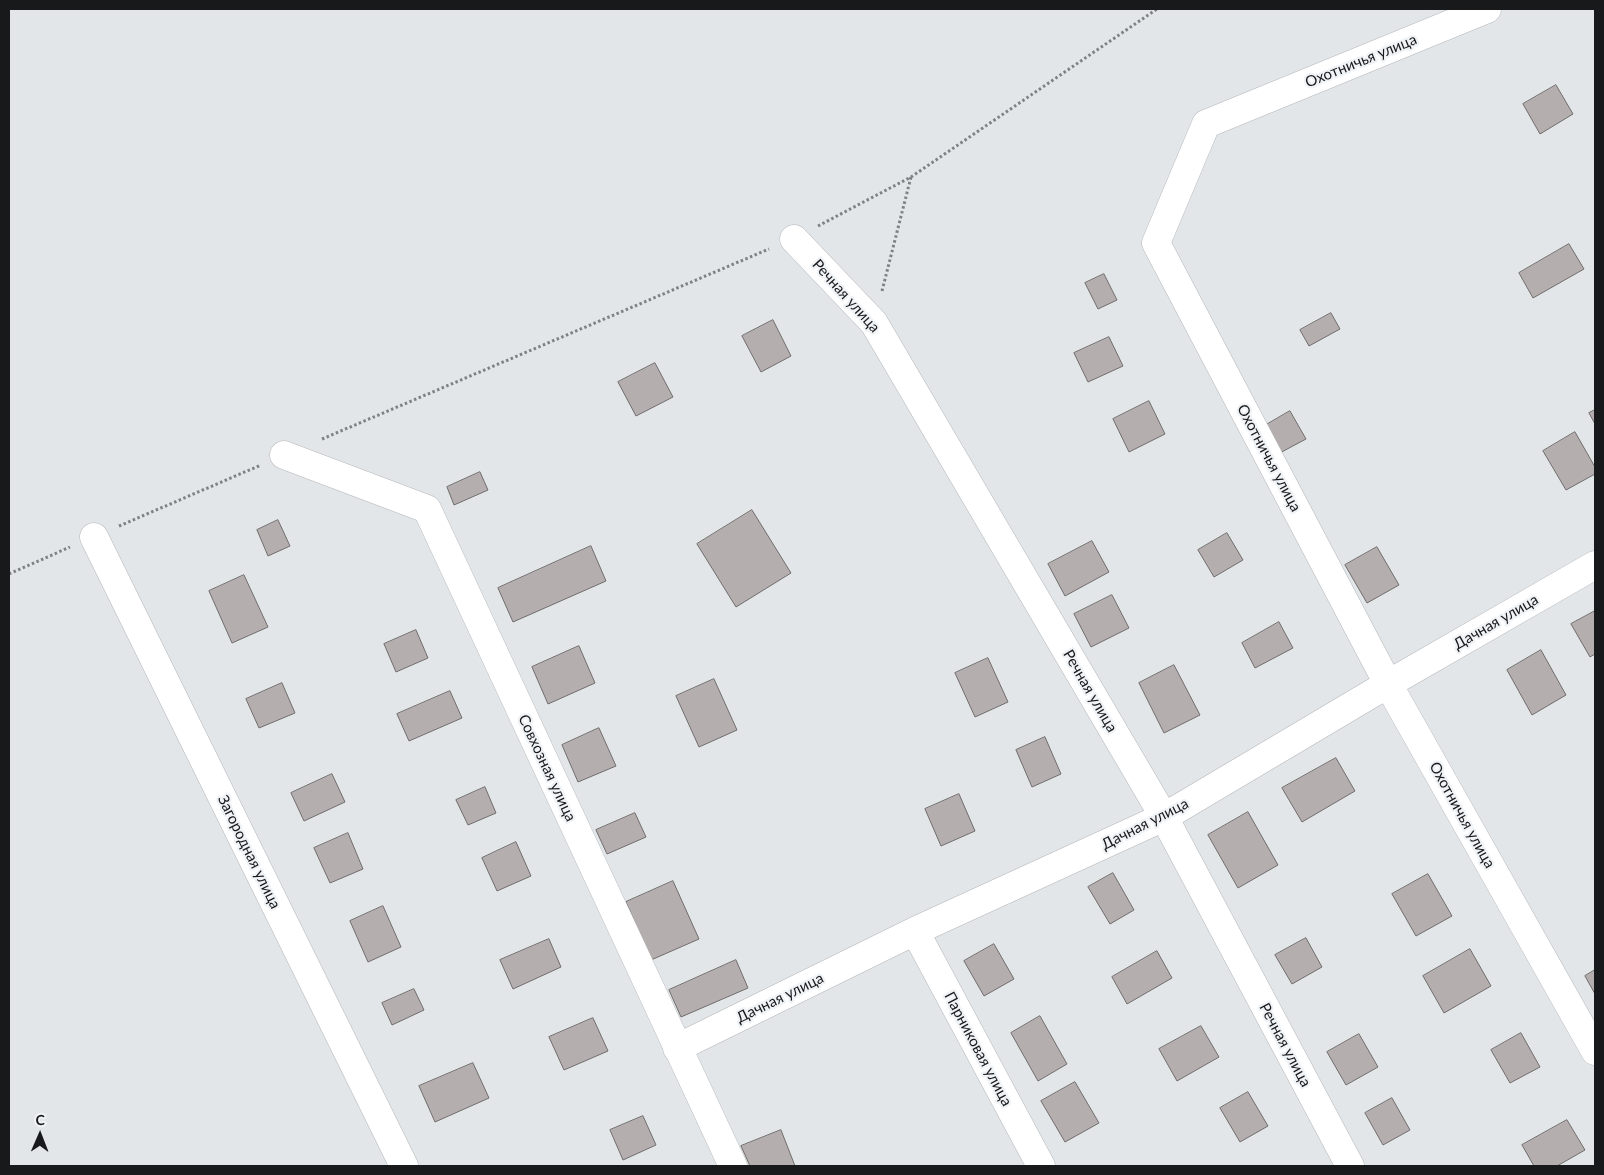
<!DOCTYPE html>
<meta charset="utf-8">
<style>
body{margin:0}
#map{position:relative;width:1604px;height:1175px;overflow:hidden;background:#e2e6e9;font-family:Lato,sans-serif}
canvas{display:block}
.frame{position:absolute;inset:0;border:10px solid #18191a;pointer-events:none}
.north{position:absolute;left:15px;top:1110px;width:50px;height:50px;-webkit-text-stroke:4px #f0f3f6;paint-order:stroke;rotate:1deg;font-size:14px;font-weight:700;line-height:20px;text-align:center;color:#18191a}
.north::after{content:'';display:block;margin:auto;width:18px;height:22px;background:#18191a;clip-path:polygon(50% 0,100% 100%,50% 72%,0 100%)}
</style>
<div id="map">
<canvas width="1604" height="1175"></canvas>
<div class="frame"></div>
<div class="north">С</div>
</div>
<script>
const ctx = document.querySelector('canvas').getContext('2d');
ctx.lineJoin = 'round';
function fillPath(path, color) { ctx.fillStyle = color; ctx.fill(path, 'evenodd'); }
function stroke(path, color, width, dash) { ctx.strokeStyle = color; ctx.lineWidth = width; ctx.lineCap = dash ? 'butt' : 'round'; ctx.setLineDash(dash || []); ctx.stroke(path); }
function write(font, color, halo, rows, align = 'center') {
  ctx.font = font + ' Lato,sans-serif'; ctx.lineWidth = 4.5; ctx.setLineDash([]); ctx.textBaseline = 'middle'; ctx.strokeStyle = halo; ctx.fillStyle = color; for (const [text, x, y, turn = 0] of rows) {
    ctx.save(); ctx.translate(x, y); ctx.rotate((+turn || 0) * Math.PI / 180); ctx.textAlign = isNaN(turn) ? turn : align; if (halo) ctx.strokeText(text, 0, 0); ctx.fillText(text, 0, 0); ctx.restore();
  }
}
const building = new Path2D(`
 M 1556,85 L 1573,114 L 1540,134 L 1523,104 Z
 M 1569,244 L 1584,269 L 1533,298 L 1519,273 Z
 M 1104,274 L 1117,300 L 1098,309 L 1085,283 Z
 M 1331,313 L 1340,329 L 1309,346 L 1300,330 Z
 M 773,320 L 791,356 L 761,372 L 742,336 Z
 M 1109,337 L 1123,366 L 1088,382 L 1074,353 Z
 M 655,363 L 673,397 L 636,416 L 618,382 Z
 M 1149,401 L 1165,434 L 1129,452 L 1113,419 Z
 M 1595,410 L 1595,424 L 1589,413 Z
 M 1290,411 L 1306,439 L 1276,455 L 1261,428 Z
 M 1575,432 L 1595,467 L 1595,474 L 1566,490 L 1543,451 Z
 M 480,472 L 488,490 L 454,505 L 447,487 Z
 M 752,510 L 791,573 L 736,607 L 697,544 Z
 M 278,520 L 290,546 L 268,556 L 257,530 Z
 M 1227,533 L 1243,560 L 1214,577 L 1198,550 Z
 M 1092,541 L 1109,572 L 1065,596 L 1048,564 Z
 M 591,546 L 606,581 L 513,622 L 498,588 Z
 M 1377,547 L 1399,585 L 1367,603 L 1345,565 Z
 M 244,575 L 268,627 L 232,643 L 209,591 Z
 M 1112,595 L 1129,628 L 1091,647 L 1074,614 Z
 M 1595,611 L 1595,654 L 1590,657 L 1571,624 Z
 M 1279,622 L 1293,648 L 1255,668 L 1242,643 Z
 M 416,630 L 428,658 L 396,672 L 384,644 Z
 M 579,646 L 595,683 L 548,704 L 532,667 Z
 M 1541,650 L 1566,695 L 1532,715 L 1507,670 Z
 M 988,658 L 1008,702 L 975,717 L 955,673 Z
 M 1174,665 L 1200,715 L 1164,733 L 1139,683 Z
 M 714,679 L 737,730 L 699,747 L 676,696 Z
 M 282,683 L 295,713 L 259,728 L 246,699 Z
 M 450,691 L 462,718 L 409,741 L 397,714 Z
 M 599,728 L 616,766 L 578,782 L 562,745 Z
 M 1045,737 L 1061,774 L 1032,787 L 1016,750 Z
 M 1336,758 L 1355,791 L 1302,822 L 1282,788 Z
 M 332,774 L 345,802 L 304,821 L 291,793 Z
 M 485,787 L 496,813 L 468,825 L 456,800 Z
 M 959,794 L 975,831 L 941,846 L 925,809 Z
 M 1248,812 L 1278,865 L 1238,888 L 1208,835 Z
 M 635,813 L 646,837 L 607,854 L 596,830 Z
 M 348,833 L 363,869 L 330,883 L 314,848 Z
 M 516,842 L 531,876 L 497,891 L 482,858 Z
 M 1113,873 L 1134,910 L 1110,924 L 1088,887 Z
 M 1428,874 L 1452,916 L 1416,936 L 1392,894 Z
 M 673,881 L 699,939 L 651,960 L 626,902 Z
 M 383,906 L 401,947 L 368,962 L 350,921 Z
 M 1306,938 L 1322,967 L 1292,984 L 1275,955 Z
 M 549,939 L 561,967 L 513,989 L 500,960 Z
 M 994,944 L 1014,979 L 984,996 L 964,961 Z
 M 1470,949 L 1491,986 L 1444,1013 L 1423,976 Z
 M 1157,951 L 1172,978 L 1127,1004 L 1112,977 Z
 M 736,960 L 748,988 L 681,1017 L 669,990 Z
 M 1595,970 L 1595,994 L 1585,976 Z
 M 414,989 L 424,1010 L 392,1025 L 382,1003 Z
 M 1040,1016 L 1067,1064 L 1038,1081 L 1011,1033 Z
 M 593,1018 L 608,1051 L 564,1070 L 549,1037 Z
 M 1201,1026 L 1219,1057 L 1177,1081 L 1159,1049 Z
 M 1521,1033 L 1540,1067 L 1510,1083 L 1491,1050 Z
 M 1359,1034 L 1378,1067 L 1346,1085 L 1327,1052 Z
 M 473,1063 L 489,1098 L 435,1122 L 419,1086 Z
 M 1075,1082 L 1099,1123 L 1065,1142 L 1041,1101 Z
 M 1248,1092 L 1268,1126 L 1240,1142 L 1220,1108 Z
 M 1392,1098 L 1410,1130 L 1383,1145 L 1365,1113 Z
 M 643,1116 L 656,1145 L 623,1160 L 610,1130 Z
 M 1567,1120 L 1585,1150 L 1557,1166 L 1534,1166 L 1522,1145 Z
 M 781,1130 L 795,1166 L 750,1166 L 741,1146 Z`);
fillPath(building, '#b4afae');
stroke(building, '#706c6b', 1);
const street = new Path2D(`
 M 1487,9 L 1206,124 L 1156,243 L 1388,684 L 1595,1051
 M 794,239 L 874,323 L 1164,817 L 1350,1166
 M 284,455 L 427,509 L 733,1166
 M 94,537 L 404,1166
 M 915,931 L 1041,1166
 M 677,1048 L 915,931 L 1164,817 L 1388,684 L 1595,565`);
stroke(street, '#b4b7ba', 29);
stroke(new Path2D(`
 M 818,226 L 911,177 L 1157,9
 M 882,291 L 911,177
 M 322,439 L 769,249
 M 119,526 L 261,465
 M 9,574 L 70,547`), '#7f8284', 3, [2.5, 2.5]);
stroke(street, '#fff', 28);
write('15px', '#18191a', '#f0f3f6', [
 ["Охотничья улица",1361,61,-22],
 ["Речная улица",846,296,48],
 ["Охотничья улица",1269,458,62],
 ["Дачная улица",1496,622,-30],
 ["Речная улица",1090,691,60],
 ["Совхозная улица",547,768,65],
 ["Охотничья улица",1462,815,61],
 ["Дачная улица",1145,824,-27],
 ["Загородная улица",249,852,64],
 ["Дачная улица",780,998,-26],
 ["Речная улица",1285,1045,62],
 ["Парниковая улица",978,1049,62]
]);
</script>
